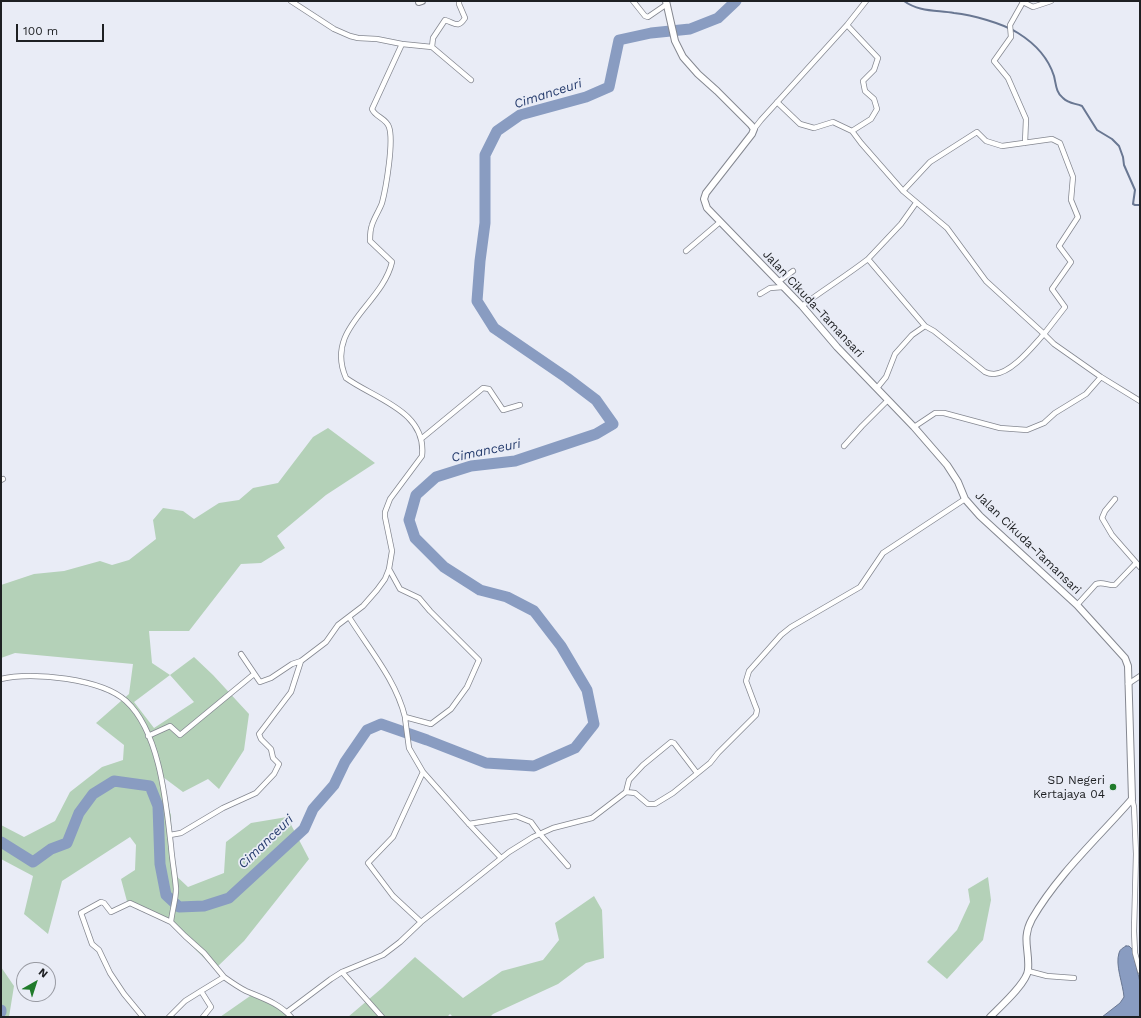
<!DOCTYPE html>
<meta charset="utf-8">
<style>
body{margin:0}
#map{position:relative;width:1141px;height:1018px;overflow:hidden;background:#e9ecf6;font-family:"Work Sans",sans-serif}
canvas{display:block}
.frame{position:absolute;inset:0;border:2px solid #1e2023;pointer-events:none}
.north{position:absolute;left:16px;top:962px;width:40px;height:40px;box-sizing:border-box;background:#e9ecf6;border:1px solid #989aa2;border-radius:50%;rotate:39deg;font-size:11px;font-weight:700;line-height:16px;text-align:center;color:#1e2023}
.north::after{content:'';display:block;margin:auto;width:14px;height:18px;background:#207b2b;clip-path:polygon(50% 0,100% 100%,50% 72%,0 100%)}
.scale{position:absolute;left:16px;top:24px;width:88px;height:18px;box-sizing:border-box;border:2px solid #1e2023;border-top:0;padding-left:5px;font-size:12px;line-height:14px;white-space:nowrap;color:#1e2023;-webkit-text-stroke:3px #e9ecf6;paint-order:stroke}
</style>
<div id="map">
<canvas width="1141" height="1018"></canvas>
<div class="frame"></div>
<div class="north">N</div>
<div class="scale">100 m</div>
</div>
<script>
const ctx = document.querySelector('canvas').getContext('2d');
ctx.lineJoin = 'round';
function fillPath(path, color) { ctx.fillStyle = color; ctx.fill(path, 'evenodd'); }
function stroke(path, color, width, dash) { ctx.strokeStyle = color; ctx.lineWidth = width; ctx.lineCap = dash ? 'butt' : 'round'; ctx.setLineDash(dash || []); ctx.stroke(path); }
function write(font, color, halo, rows, align = 'center') {
  ctx.font = font + ' "Work Sans",sans-serif'; ctx.lineWidth = 3.5; ctx.setLineDash([]); ctx.textBaseline = 'middle'; ctx.strokeStyle = halo; ctx.fillStyle = color; for (const [text, x, y, turn = 0] of rows) {
    ctx.save(); ctx.translate(x, y); ctx.rotate((+turn || 0) * Math.PI / 180); ctx.textAlign = isNaN(turn) ? turn : align; if (halo) ctx.strokeText(text, 0, 0); ctx.fillText(text, 0, 0); ctx.restore();
  }
}
fillPath(new Path2D(`
 M 328,428 L 375,463 L 326,495 L 277,536 L 285,548 L 261,563 L 241,564 L 189,631 L 149,631 L 152,663 L 170,675 L 194,657 L 213,675 L 249,714 L 244,750 L 219,789 L 208,779 L 183,792 L 163,777 L 159,782 L 171,815 L 172,872 L 188,887 L 224,873 L 226,842 L 251,823 L 287,817 L 309,859 L 244,941 L 215,969 L 167,921 L 128,905 L 121,879 L 135,870 L 136,845 L 130,837 L 62,881 L 48,934 L 24,914 L 33,876 L 1,859 L 1,825 L 24,837 L 55,821 L 70,792 L 102,767 L 123,760 L 124,745 L 96,723 L 129,694 L 133,664 L 15,653 L 1,658 L 1,585 L 34,574 L 64,571 L 100,561 L 112,565 L 129,560 L 156,539 L 153,520 L 163,508 L 183,511 L 194,519 L 219,503 L 239,500 L 253,488 L 278,483 L 313,437 ZM 170,675 L 194,702 L 154,728 L 134,702 Z
 M 988,877 L 991,900 L 983,940 L 947,979 L 927,962 L 957,930 L 970,902 L 968,889 Z
 M 594,896 L 602,910 L 604,958 L 586,963 L 558,984 L 493,1014 L 490,1017 L 453,1017 L 450,1014 L 447,1017 L 348,1017 L 382,988 L 415,957 L 463,998 L 502,971 L 543,960 L 559,940 L 555,923 Z
 M 1,967 L 14,986 L 9,1017 L 1,1017 Z
 M 253,994 L 284,1011 L 287,1017 L 220,1017 Z`), '#b4d1b8');
const water = new Path2D(`
 M 1126,946 L 1129,946 L 1132,949 L 1140,982 L 1140,1017 L 1102,1017 L 1120,1003 L 1124,997 C 1123,984 1115,965 1119,953 C 1120,949 1123,948 1126,946 Z`);
fillPath(water, '#899cc1');
stroke(water, '#697792', 1);
stroke(new Path2D(`
 M 904,1 C 919,12 937,10 954,13 C 972,15 1002,23 1018,33 C 1034,43 1048,57 1054,76 C 1056,84 1056,93 1063,98 C 1069,104 1075,103 1082,106 L 1097,130 L 1112,139 L 1119,146 L 1123,157 L 1124,165 L 1135,190 L 1133,204 L 1135,205 L 1140,205`), '#697792', 2);
stroke(new Path2D(`
 M 1,842 L 33,862 L 51,849 L 67,843 L 79,813 L 93,794 L 114,781 L 150,786 L 158,806 L 160,864 L 166,895 L 179,907 L 204,906 L 229,898 L 304,829 L 313,809 L 334,785 L 345,762 L 367,730 L 381,724 L 427,740 L 486,763 L 534,766 L 575,748 L 594,724 L 587,690 L 561,646 L 534,611 L 507,597 L 480,590 L 444,567 L 415,538 L 409,520 L 416,495 L 436,477 L 471,466 L 515,461 L 596,434 L 613,424 L 596,400 L 567,378 L 494,328 L 477,301 L 480,261 L 485,223 L 485,155 L 497,131 L 520,115 L 586,97 L 609,87 L 619,40 L 651,33 L 690,29 L 718,18 L 736,1
 M 1,1010 L 1,1012`), '#899cc1', 11);
const minor = new Path2D(`
 M 291,1 L 334,29 L 350,36 L 358,38 L 377,39 L 402,44 L 432,47 L 471,80
 M 633,1 L 645,16 L 648,17 L 667,4
 M 1022,1 L 1023,2 L 1010,25 L 1011,37 L 994,61 L 1008,78 L 1026,119 L 1025,143
 M 1023,2 L 1033,7 L 1051,1
 M 847,25 L 878,58 L 874,70 L 863,81 L 865,91 L 874,99 L 877,109 L 871,119 L 852,131 L 861,143 L 903,191 L 947,228 L 986,281 L 1044,334 L 1065,307 L 1052,289 L 1071,262 L 1059,246 L 1078,217 L 1071,200 L 1073,177 L 1060,143 L 1052,139 L 1002,146 L 986,141 L 977,132 L 930,162 L 903,191
 M 432,47 L 433,38 L 445,20 C 455,23 458,29 465,18 L 459,4 L 459,1
 M 777,102 L 800,124 L 814,128 L 833,122 L 852,131
 M 754,129 L 761,120 L 847,25 L 866,1
 M 916,203 L 901,224 L 868,259 L 925,326
 M 686,251 L 720,222
 M 778,282 L 793,271
 M 760,294 L 770,288 L 783,287
 M 802,306 C 823,290 846,276 868,259
 M 877,388 L 886,377 L 895,354 L 912,335 L 925,326 L 934,331 L 985,372 C 987,373 991,374 994,374 C 1012,373 1032,347 1044,334 L 1054,344 L 1101,377 L 1140,401
 M 914,427 L 935,413 L 944,413 L 1000,428 L 1027,430 L 1044,423 L 1055,413 L 1086,394 L 1101,377
 M 421,439 L 483,388 L 489,389 L 503,410 L 520,405
 M 844,446 L 862,426 L 888,400
 M 1,480 L 3,479
 M 1115,499 L 1105,511 L 1102,518 L 1112,535 L 1140,567
 M 1077,605 L 1096,584 C 1103,581 1108,586 1115,585 L 1136,563
 M 349,617 C 369,649 396,680 405,717 L 431,724 L 451,709 L 467,687 L 479,660 L 430,611 L 419,598 L 400,589 L 389,569
 M 241,654 L 260,682 L 271,678 L 292,664 L 301,661 L 326,642 L 338,625 L 363,606 L 377,590 L 385,579 L 389,569 L 392,551 L 385,517 L 385,512 L 390,499 L 422,456 C 427,411 375,399 346,378 C 324,328 382,305 392,262 L 370,241 C 370,236 370,230 372,225 C 374,218 379,211 382,203 C 386,188 394,141 389,127 C 386,118 375,117 372,109 L 402,44
 M 1,679 C 32,671 102,679 126,701 C 160,732 166,803 171,846 C 172,860 175,875 176,889 C 176,899 172,911 171,922
 M 1128,684 L 1140,676
 M 405,718 L 409,748 L 423,772 L 469,824 L 501,858
 M 148,736 L 170,726 L 180,735 L 254,674
 M 626,792 L 629,780 L 643,765 L 671,742 L 674,743 L 697,773
 M 1132,799 L 1134,807 L 1136,854 L 1134,931 L 1135,953 L 1140,971
 M 469,824 L 516,816 L 531,822 L 539,833 L 568,866
 M 170,835 L 181,833 L 223,808 L 256,793 L 274,774 L 279,764 L 273,758 L 271,749 L 261,739 L 259,734 L 291,692 L 301,661
 M 421,922 L 393,896 L 368,863 L 393,837 L 423,772
 M 1028,971 L 1047,976 L 1074,978
 M 342,972 L 382,1017
 M 201,991 L 211,1007 L 203,1017
 M 287,1012 L 331,979 L 342,972 L 383,955 L 400,942 L 421,922 L 509,852 L 533,837 L 553,828 L 592,818 L 626,792 L 635,793 L 648,804 L 655,804 L 673,793 L 710,763 L 718,753 L 756,715 L 757,710 L 755,705 L 746,681 L 749,671 L 781,635 L 791,627 L 860,587 L 883,553 L 965,499
 M 143,1017 L 124,994 L 110,973 L 99,950 L 92,944 L 81,913 L 101,902 L 104,903 L 111,912 L 130,903 L 171,922 L 185,936 L 204,953 L 224,977
 M 169,1017 L 185,1001 L 201,991 L 224,977 C 231,982 238,987 246,991 C 262,998 279,1003 291,1017`);
const tertiary = new Path2D(`
 M 419,1 L 419,2 L 422,1
 M 666,1 L 675,41 L 683,57 L 698,74 L 717,91 L 751,125 L 754,129 L 752,134 L 706,193 L 704,199 L 707,208 L 802,306 L 837,347 L 914,427 L 947,465 L 958,482 L 965,499 L 980,516 L 1077,605 L 1125,658 L 1128,666 L 1132,799 C 1099,837 1058,874 1032,919 C 1021,939 1030,950 1028,970 C 1027,983 1000,1007 990,1017`);
stroke(minor, '#848790', 6);
stroke(tertiary, '#848790', 8);
stroke(minor, '#fff', 4.5);
stroke(tertiary, '#fff', 6);
for (const [x, y, r, color] of [
 [1113,787,4,"#207b2b"]
]) { const dot = new Path2D(); dot.arc(x, y, r, 0, 2 * Math.PI); ctx.fillStyle = color; ctx.fill(dot); stroke(dot, '#e9ecf6', 1.5); }
write('12px', '#1e2023', '#e9ecf6', [
 ["Jalan Cikuda–Tamansari",813,304,47],
 ["Jalan Cikuda–Tamansari",1028,543,44]
]);
write('12px', '#1e2023', '#e9ecf6', [
 ["SD Negeri",1105,780],
 ["Kertajaya 04",1105,794]
], 'right');
write('italic 13px', '#273d6e', '#e9ecf6', [
 ["Cimanceuri",548,94,-18],
 ["Cimanceuri",486,451,-12],
 ["Cimanceuri",266,842,-44]
]);
</script>
